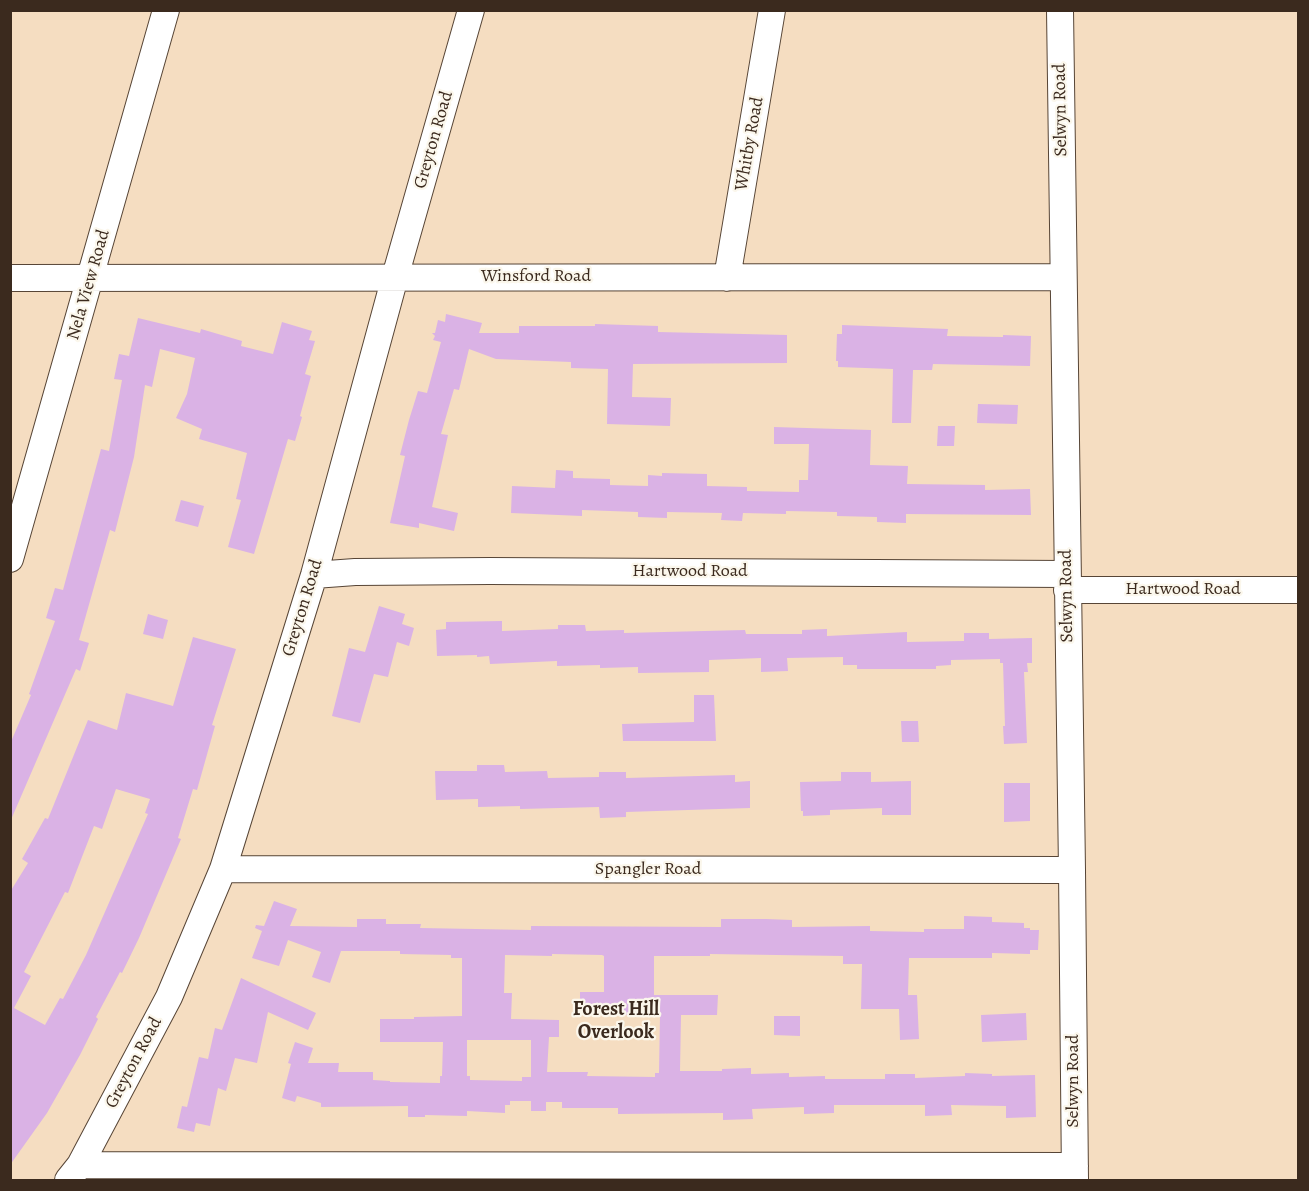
<!DOCTYPE html>
<style>
body{margin:0}
#map{position:relative;width:1309px;height:1191px;overflow:hidden;background:#f5ddc1;font-family:Alegreya,serif}
canvas{display:block}
.frame{position:absolute;inset:0;border:12px solid #3b2a1e;pointer-events:none}
</style>
<div id="map">
<canvas width="1309" height="1191"></canvas>
<div class="frame"></div>
</div>
<script>
const ctx = document.querySelector('canvas').getContext('2d');
ctx.lineJoin = 'round';
function fillPath(path, color) { ctx.fillStyle = color; ctx.fill(path, 'evenodd'); }
function stroke(path, color, width, dash) { ctx.strokeStyle = color; ctx.lineWidth = width; ctx.lineCap = dash ? 'butt' : 'round'; ctx.setLineDash(dash || []); ctx.stroke(path); }
function write(font, color, halo, rows, align = 'center') {
  ctx.font = font + ' Alegreya,serif'; ctx.lineWidth = 4.5; ctx.setLineDash([]); ctx.textBaseline = 'middle'; ctx.strokeStyle = halo; ctx.fillStyle = color; for (const [text, x, y, turn = 0] of rows) {
    ctx.save(); ctx.translate(x, y); ctx.rotate((+turn || 0) * Math.PI / 180); ctx.textAlign = isNaN(turn) ? turn : align; if (halo) ctx.strokeText(text, 0, 0); ctx.fillText(text, 0, 0); ctx.restore();
  }
}
fillPath(new Path2D(`
 M 446,314 L 482,323 L 479,333 L 519,333 L 519,326 L 595,326 L 595,324 L 658,326 L 658,332 L 787,335 L 787,363 L 633,364 L 632,397 L 671,398 L 670,426 L 607,424 L 608,369 L 571,368 L 571,362 L 496,359 L 469,349 L 459,390 L 454,389 L 441,434 L 448,435 L 432,507 L 458,513 L 454,531 L 419,523 L 419,528 L 390,523 L 405,456 L 400,455 L 409,420 L 418,391 L 427,393 L 441,342 L 433,340 L 435,336 L 432,333 L 435,333 L 438,320 L 445,322 Z
 M 138,318 L 200,333 L 201,329 L 242,341 L 241,346 L 273,354 L 282,322 L 312,331 L 309,340 L 315,341 L 305,374 L 311,376 L 300,416 L 302,417 L 295,441 L 288,439 L 254,554 L 228,547 L 241,500 L 236,499 L 247,453 L 199,439 L 202,429 L 176,418 L 187,394 L 195,358 L 160,349 L 152,387 L 145,385 L 134,457 L 115,532 L 110,530 L 79,640 L 89,643 L 80,671 L 76,669 L 10,822 L 10,744 L 31,695 L 29,694 L 55,621 L 46,618 L 55,588 L 63,590 L 101,449 L 109,451 L 122,380 L 114,379 L 119,354 L 129,356 Z
 M 842,325 L 948,329 L 947,336 L 1003,337 L 1003,335 L 1031,336 L 1030,366 L 933,364 L 932,370 L 913,370 L 911,423 L 892,423 L 893,369 L 838,367 L 838,361 L 836,361 L 837,334 L 842,334 Z
 M 978,404 L 1018,405 L 1017,424 L 977,423 Z
 M 938,426 L 955,426 L 954,446 L 937,446 Z
 M 774,427 L 871,430 L 870,465 L 908,466 L 907,484 L 985,485 L 985,490 L 1030,489 L 1031,515 L 906,514 L 906,523 L 877,522 L 877,517 L 837,516 L 837,512 L 786,511 L 786,514 L 743,513 L 742,521 L 721,520 L 722,513 L 667,512 L 667,518 L 638,517 L 638,512 L 582,510 L 582,516 L 511,513 L 512,486 L 555,488 L 556,470 L 573,471 L 573,478 L 610,479 L 610,485 L 648,486 L 648,475 L 662,476 L 662,473 L 707,474 L 707,486 L 747,487 L 747,491 L 799,492 L 799,480 L 808,480 L 809,444 L 774,444 Z
 M 181,500 L 204,506 L 198,527 L 175,521 Z
 M 379,606 L 405,614 L 402,624 L 414,628 L 409,646 L 397,642 L 388,677 L 374,674 L 360,723 L 332,716 L 349,648 L 365,652 Z
 M 148,614 L 168,620 L 163,639 L 143,634 Z
 M 502,621 L 502,631 L 558,629 L 558,625 L 585,625 L 586,631 L 624,630 L 624,633 L 745,630 L 746,634 L 802,634 L 802,630 L 827,629 L 827,636 L 907,632 L 907,642 L 964,641 L 964,633 L 989,633 L 989,639 L 1032,638 L 1032,663 L 1027,663 L 1028,672 L 1024,672 L 1027,743 L 1004,744 L 1003,726 L 1005,726 L 1003,663 L 1000,663 L 1000,659 L 951,660 L 951,665 L 936,666 L 936,669 L 857,669 L 857,665 L 843,665 L 843,657 L 787,658 L 788,671 L 761,672 L 761,658 L 709,660 L 709,672 L 638,673 L 638,667 L 600,668 L 600,665 L 557,666 L 557,661 L 490,664 L 489,656 L 477,657 L 477,655 L 437,656 L 436,630 L 446,629 L 446,622 Z
 M 193,637 L 236,649 L 212,725 L 215,726 L 197,790 L 193,789 L 178,838 L 181,839 L 139,938 L 122,973 L 120,972 L 96,1017 L 98,1019 L 80,1055 L 47,1113 L 10,1165 L 10,892 L 28,863 L 22,859 L 45,818 L 48,819 L 88,720 L 117,730 L 126,693 L 173,706 ZM 116,789 L 150,799 L 145,813 L 148,814 L 86,955 L 63,999 L 60,998 L 45,1025 L 14,1008 L 31,976 L 24,972 L 65,892 L 68,893 L 94,826 L 102,829 Z
 M 694,695 L 714,695 L 716,741 L 623,741 L 622,724 L 694,722 Z
 M 901,721 L 918,721 L 919,742 L 902,742 Z
 M 477,765 L 504,765 L 505,772 L 547,771 L 548,778 L 599,777 L 599,772 L 626,772 L 626,778 L 735,775 L 735,782 L 750,781 L 750,808 L 626,812 L 626,817 L 600,818 L 599,807 L 520,809 L 520,806 L 478,807 L 478,799 L 436,800 L 435,771 L 477,771 Z
 M 841,772 L 871,772 L 871,782 L 911,781 L 911,815 L 882,815 L 882,808 L 830,810 L 830,815 L 803,816 L 803,811 L 801,811 L 800,782 L 841,781 Z
 M 1004,783 L 1030,783 L 1030,821 L 1004,822 Z
 M 274,901 L 297,909 L 290,926 L 357,927 L 357,919 L 386,919 L 386,924 L 421,924 L 420,928 L 531,930 L 531,926 L 721,927 L 721,919 L 766,919 L 792,920 L 792,927 L 870,926 L 870,931 L 924,932 L 924,929 L 964,929 L 964,916 L 992,917 L 992,922 L 1024,923 L 1024,928 L 1030,928 L 1030,930 L 1039,930 L 1038,950 L 1030,950 L 1030,954 L 992,953 L 992,958 L 909,958 L 908,995 L 917,995 L 919,1039 L 900,1040 L 899,1009 L 861,1009 L 862,964 L 843,964 L 843,956 L 710,954 L 710,956 L 654,956 L 654,995 L 718,995 L 717,1015 L 681,1015 L 680,1071 L 722,1071 L 722,1069 L 751,1068 L 751,1074 L 789,1073 L 789,1077 L 825,1076 L 825,1079 L 885,1079 L 885,1074 L 915,1074 L 915,1078 L 965,1076 L 965,1073 L 992,1074 L 992,1076 L 1035,1075 L 1036,1117 L 1006,1118 L 1006,1106 L 951,1105 L 952,1115 L 925,1116 L 925,1105 L 834,1105 L 834,1113 L 804,1114 L 804,1107 L 752,1109 L 753,1119 L 723,1120 L 723,1113 L 618,1114 L 618,1108 L 562,1108 L 562,1102 L 546,1102 L 546,1111 L 531,1111 L 531,1101 L 510,1101 L 510,1105 L 505,1105 L 505,1113 L 467,1111 L 467,1116 L 425,1115 L 425,1117 L 408,1117 L 408,1106 L 321,1107 L 321,1103 L 297,1096 L 295,1102 L 282,1098 L 291,1064 L 288,1063 L 295,1042 L 313,1048 L 308,1063 L 339,1063 L 338,1072 L 373,1072 L 373,1080 L 390,1081 L 390,1082 L 440,1083 L 440,1076 L 442,1076 L 443,1042 L 380,1042 L 380,1019 L 414,1019 L 414,1017 L 462,1016 L 462,958 L 451,958 L 451,955 L 400,954 L 400,951 L 341,951 L 330,983 L 312,977 L 321,952 L 288,940 L 279,966 L 252,958 L 262,931 L 255,928 L 256,925 L 264,926 ZM 552,954 L 602,955 L 604,956 L 604,992 L 580,992 L 580,1014 L 660,1016 L 659,1073 L 655,1073 L 655,1077 L 587,1076 L 588,1072 L 547,1072 L 549,1037 L 559,1037 L 559,1020 L 511,1019 L 512,993 L 504,993 L 505,955 L 552,956 ZM 467,1040 L 531,1040 L 531,1077 L 522,1077 L 522,1081 L 470,1080 L 470,1076 L 467,1076 Z
 M 241,978 L 316,1013 L 308,1030 L 268,1012 L 257,1063 L 235,1058 L 226,1091 L 218,1088 L 210,1126 L 196,1123 L 194,1132 L 177,1128 L 182,1106 L 187,1107 L 199,1057 L 208,1059 L 215,1028 L 222,1030 Z
 M 1026,1013 L 1027,1040 L 982,1042 L 981,1015 Z
 M 774,1016 L 800,1016 L 800,1036 L 774,1035 Z`), '#dab2e5');
const minor = new Path2D(`
 M 1060,10 L 1072,870 L 1075,1180
 M 10,278 L 1062,277
 M 727,278 L 772,10
 M 10,559 L 166,10
 M 314,575 L 355,572 L 490,571 L 1067,574
 M 1067,590 L 1298,590
 M 223,869 L 1072,870
 M 80,1165 L 1075,1166
 M 68,1180 L 80,1165 L 169,997 L 223,869 L 314,575 L 395,277 L 471,10`);
stroke(minor, '#574536', 28);
stroke(minor, '#fff', 26);
write('18px', '#3b2a1e', '#fbf7ec', [
 ["Selwyn Road",1061,110,-91],
 ["Greyton Road",434,140,-74],
 ["Whitby Road",750,144,-80],
 ["Winsford Road",536,277],
 ["Nela View Road",89,285,-74],
 ["Hartwood Road",690,572],
 ["Hartwood Road",1183,590],
 ["Selwyn Road",1067,596,-91],
 ["Greyton Road",303,608,-73],
 ["Spangler Road",648,870],
 ["Greyton Road",134,1063,-62],
 ["Selwyn Road",1074,1081,-90]
]);
write('bold 20px', '#3b2a1e', '#fbf7ec', [
 ["Forest Hill",616,1010],
 ["Overlook",616,1033]
]);
</script>
